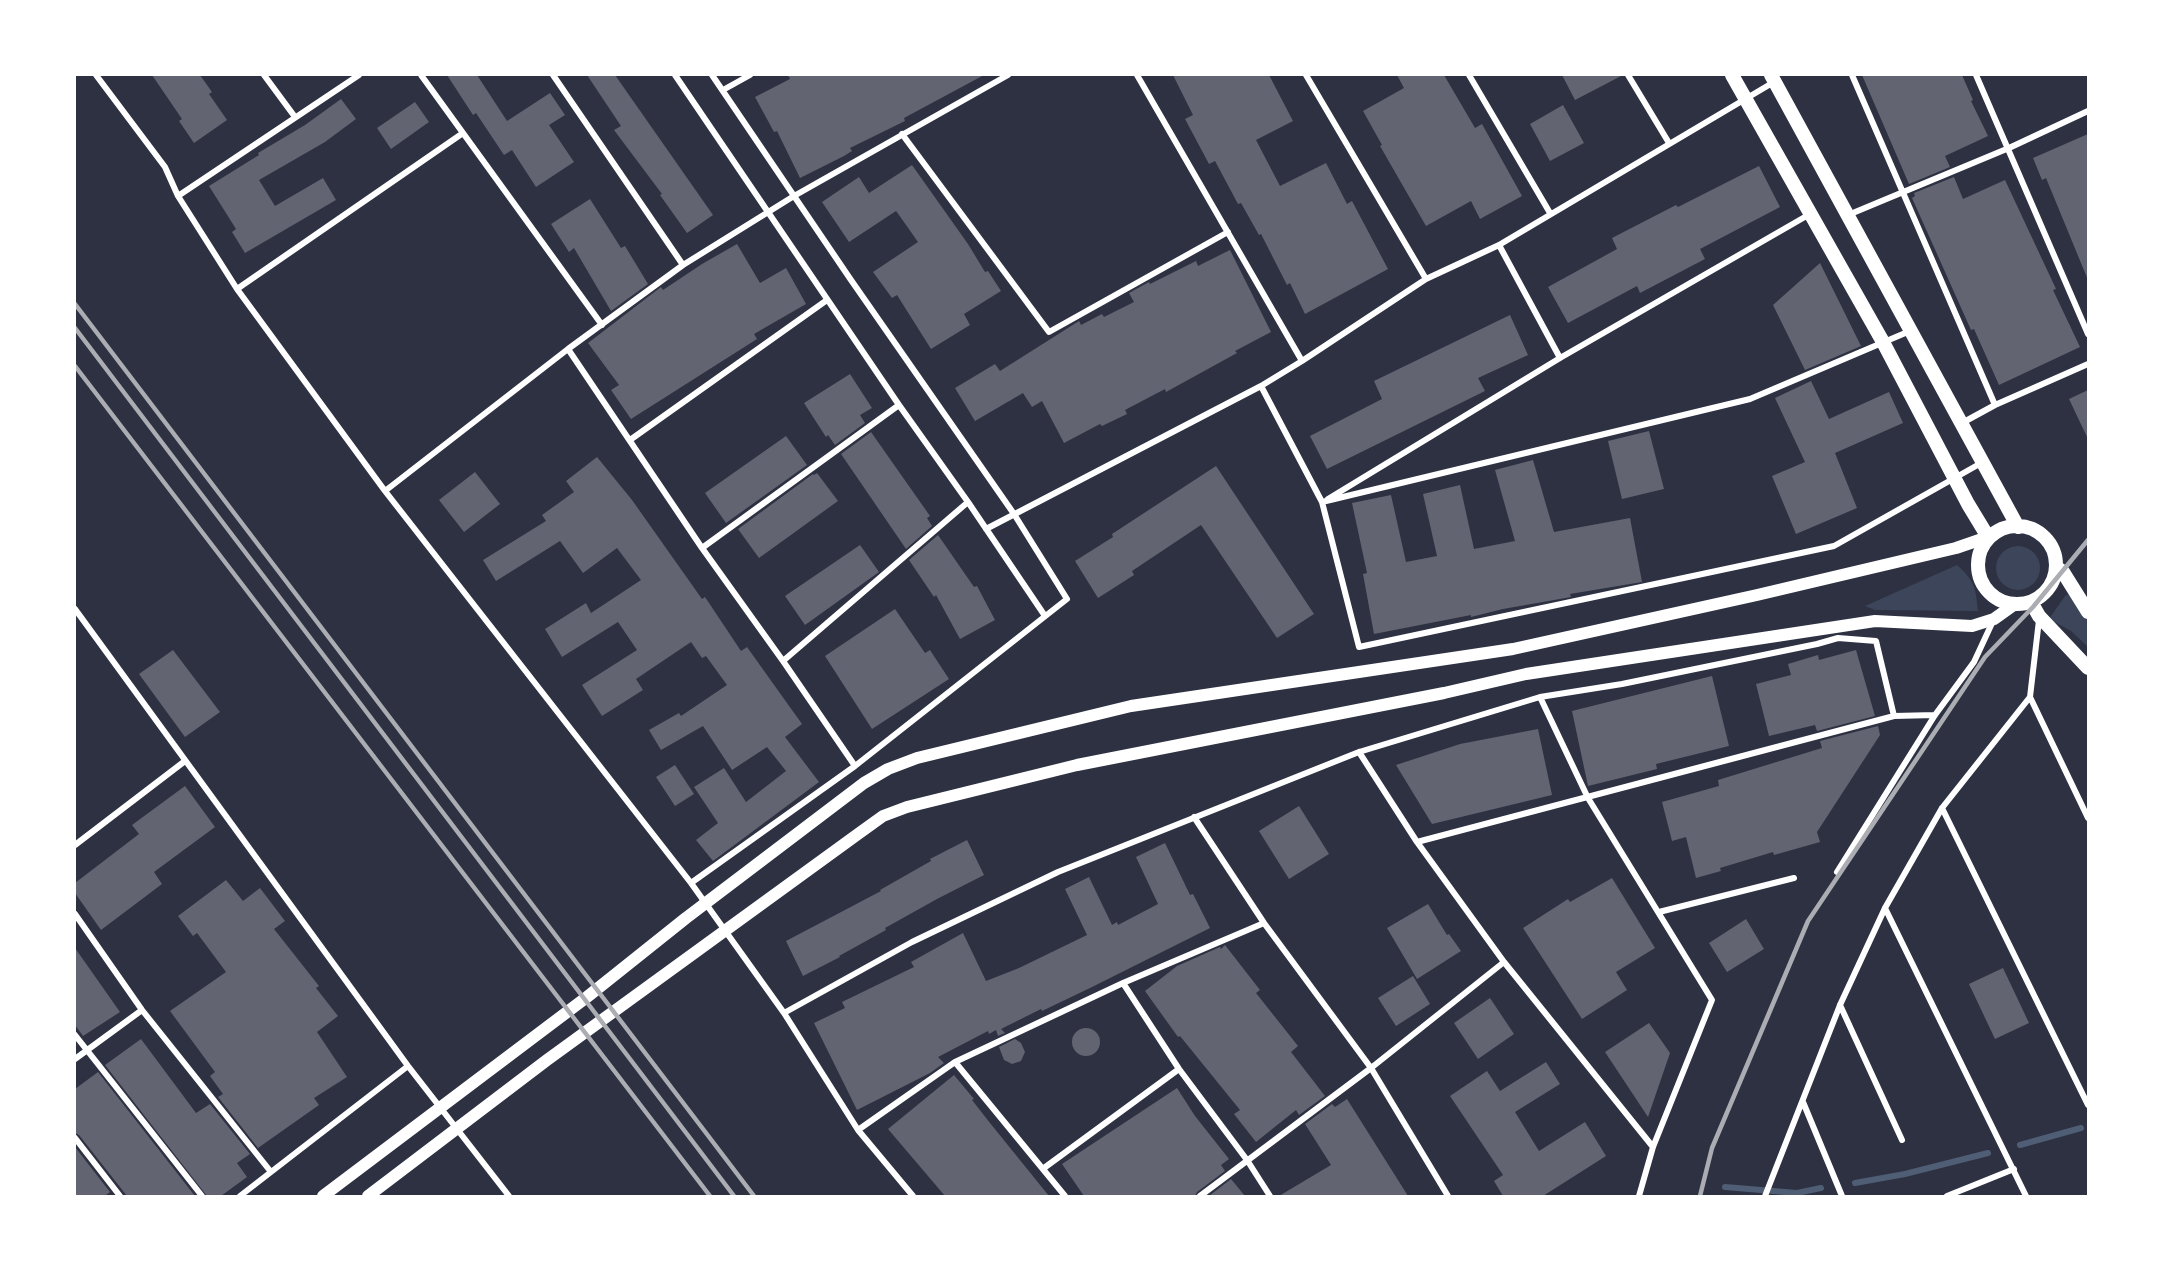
<!DOCTYPE html>
<style>
body{margin:0}
#map{position:relative;width:2163px;height:1271px;overflow:hidden;background:#2d3142;font-family:Helvetica,sans-serif}
canvas{display:block}
.frame{position:absolute;inset:0;border:76px solid #fff;pointer-events:none}
</style>
<div id="map">
<canvas width="2163" height="1271"></canvas>
<div class="frame"></div>
</div>
<script>
const ctx = document.querySelector('canvas').getContext('2d');
ctx.lineJoin = 'round';
function fillPath(path, color) { ctx.fillStyle = color; ctx.fill(path, 'evenodd'); }
function stroke(path, color, width, dash) { ctx.strokeStyle = color; ctx.lineWidth = width; ctx.lineCap = dash ? 'butt' : 'round'; ctx.setLineDash(dash || []); ctx.stroke(path); }
fillPath(new Path2D(`
 M1996 568a22 22 0 1 1 44 0a22 22 0 1 1-44 0Z
 M 1957,565 C 1974,580 1976,588 1978,611 L 1875,610 L 1865,606 Z
 M 2077,590 L 2088,605 L 2088,647 L 2071,631 L 2049,619 L 2065,596 Z`), '#3c4559');
stroke(new Path2D(`
 M 2020,1145 L 2081,1128
 M 1855,1183 L 1905,1174 L 1988,1153
 M 1725,1187 L 1797,1193 L 1821,1188`), '#4f5d75', 6);
fillPath(new Path2D(`
 M 152,75 L 200,75 L 212,92 L 209,94 L 227,120 L 194,143 L 179,121 L 182,119 Z
 M 447,75 L 477,75 L 507,121 L 550,93 L 565,115 L 549,125 L 574,162 L 536,187 L 512,150 L 504,155 L 476,113 L 473,115 Z
 M 587,75 L 615,75 L 713,215 L 687,233 L 660,195 L 662,194 L 614,130 L 621,126 Z
 M 788,75 L 984,75 L 904,118 L 905,121 L 850,148 L 852,151 L 844,156 L 800,178 L 777,131 L 774,132 L 755,97 L 790,79 Z
 M 1173,75 L 1269,75 L 1293,121 L 1256,140 L 1280,186 L 1326,163 L 1347,204 L 1352,201 L 1388,269 L 1305,314 L 1290,283 L 1287,285 L 1261,234 L 1259,235 L 1241,203 L 1238,204 L 1215,161 L 1209,164 L 1185,119 L 1193,115 Z
 M 1397,75 L 1444,75 L 1475,128 L 1482,124 L 1522,196 L 1480,219 L 1471,201 L 1426,226 L 1380,146 L 1382,145 L 1363,111 L 1404,88 Z
 M 1562,75 L 1623,75 L 1575,100 Z
 M 1862,75 L 1962,75 L 1973,100 L 1971,101 L 1988,136 L 1945,156 L 1950,167 L 1909,184 Z
 M 341,99 L 356,119 L 325,142 L 259,180 L 275,206 L 323,178 L 336,200 L 245,253 L 232,232 L 236,229 L 209,186 L 259,155 L 258,153 L 305,125 Z
 M 415,102 L 429,122 L 391,149 L 377,128 Z
 M 1563,105 L 1584,143 L 1550,161 L 1530,124 Z
 M 2088,134 L 2088,280 L 2046,178 L 2042,180 L 2033,158 Z
 M 912,165 L 968,244 L 985,272 L 988,271 L 1001,291 L 964,314 L 970,325 L 931,349 L 897,295 L 892,298 L 873,272 L 918,242 L 899,215 L 896,211 L 849,242 L 822,202 L 859,177 L 869,193 Z
 M 1759,166 L 1780,207 L 1700,249 L 1705,259 L 1640,293 L 1637,286 L 1568,323 L 1548,287 L 1617,249 L 1612,238 L 1676,205 L 1678,207 Z
 M 1954,177 L 1963,199 L 2005,180 L 2056,289 L 2053,290 L 2080,347 L 1999,385 L 1974,329 L 1971,330 L 1912,198 L 1915,196 L 1914,193 Z
 M 590,199 L 621,248 L 625,246 L 648,284 L 611,311 L 574,248 L 569,252 L 551,224 Z
 M 737,244 L 760,283 L 786,268 L 806,304 L 754,334 L 757,339 L 631,419 L 611,390 L 619,385 L 588,343 L 661,287 L 663,290 L 702,264 Z
 M 1230,250 L 1271,332 L 1235,351 L 1237,353 L 1166,392 L 1165,389 L 1125,410 L 1127,414 L 1102,426 L 1100,424 L 1064,443 L 1042,401 L 1032,407 L 1023,393 L 975,421 L 955,388 L 995,364 L 1000,371 L 1079,321 L 1081,325 L 1102,314 L 1104,317 L 1134,302 L 1129,293 L 1149,282 L 1150,284 L 1196,261 L 1198,266 Z
 M 1820,263 L 1861,346 L 1805,370 L 1773,305 Z
 M 1510,315 L 1528,355 L 1478,378 L 1485,391 L 1327,469 L 1310,436 L 1382,399 L 1374,381 Z
 M 850,374 L 872,408 L 860,415 L 865,423 L 835,445 L 828,435 L 826,437 L 804,403 Z
 M 1811,381 L 1829,419 L 1889,392 L 1903,423 L 1835,453 L 1857,508 L 1796,534 L 1772,476 L 1805,462 L 1775,398 Z
 M 2088,390 L 2088,439 L 2069,399 Z
 M 1649,431 L 1664,489 L 1622,499 L 1608,441 Z
 M 871,432 L 930,516 L 927,518 L 932,526 L 906,549 L 841,454 Z
 M 786,436 L 807,465 L 726,523 L 705,493 Z
 M 597,457 L 632,500 L 702,599 L 705,597 L 741,651 L 747,647 L 802,724 L 785,737 L 819,782 L 713,861 L 696,840 L 718,823 L 694,787 L 724,768 L 746,802 L 786,771 L 767,747 L 732,770 L 703,726 L 661,750 L 649,730 L 679,713 L 681,716 L 727,685 L 706,656 L 702,658 L 691,642 L 636,679 L 643,690 L 602,716 L 582,685 L 637,650 L 618,622 L 562,657 L 545,629 L 586,603 L 591,613 L 641,580 L 617,548 L 583,573 L 560,541 L 496,581 L 483,560 L 546,521 L 542,515 L 574,492 L 566,481 Z
 M 1533,460 L 1554,532 L 1630,518 L 1642,582 L 1570,594 L 1571,597 L 1503,609 L 1471,617 L 1471,615 L 1374,634 L 1363,574 L 1367,573 L 1352,503 L 1391,495 L 1406,562 L 1437,556 L 1423,494 L 1460,485 L 1474,549 L 1515,541 L 1495,470 Z
 M 1216,466 L 1314,614 L 1277,638 L 1201,525 L 1132,571 L 1134,575 L 1098,598 L 1075,561 L 1113,537 L 1112,534 Z
 M 475,472 L 500,504 L 464,532 L 439,500 Z
 M 817,473 L 838,501 L 759,558 L 738,529 L 813,474 L 814,475 Z
 M 938,535 L 974,587 L 977,586 L 995,620 L 960,639 L 936,595 L 934,597 L 909,560 Z
 M 860,545 L 879,572 L 805,625 L 785,596 Z
 M 895,609 L 925,653 L 930,650 L 949,679 L 872,729 L 825,656 Z
 M 173,650 L 220,712 L 185,737 L 139,674 Z
 M 1856,650 L 1875,716 L 1817,731 L 1815,725 L 1769,736 L 1756,684 L 1791,675 L 1788,664 L 1818,655 L 1819,660 Z
 M 1712,676 L 1729,746 L 1656,764 L 1657,769 L 1588,786 L 1572,711 Z
 M 1878,726 L 1880,735 L 1817,832 L 1820,842 L 1774,855 L 1773,852 L 1720,868 L 1721,871 L 1696,878 L 1686,837 L 1672,841 L 1662,802 L 1719,786 L 1718,780 L 1822,748 L 1820,741 Z
 M 1538,729 L 1552,795 L 1432,824 L 1396,765 L 1460,744 Z
 M 675,765 L 694,794 L 675,806 L 656,777 Z
 M 185,786 L 215,827 L 154,872 L 162,884 L 101,930 L 75,893 L 75,883 L 139,834 L 132,825 Z
 M 1299,806 L 1329,854 L 1289,879 L 1259,831 Z
 M 967,840 L 984,875 L 937,899 L 885,928 L 886,930 L 839,956 L 840,957 L 803,976 L 786,941 L 881,891 L 880,890 L 931,861 L 930,859 Z
 M 1165,843 L 1190,895 L 1193,894 L 1210,928 L 1090,988 L 1042,1011 L 1041,1009 L 1001,1029 L 1005,1033 L 998,1036 L 996,1030 L 989,1034 L 988,1031 L 938,1057 L 944,1063 L 930,1073 L 857,1110 L 814,1023 L 845,1008 L 842,1002 L 914,967 L 911,962 L 963,933 L 986,981 L 1019,968 L 1087,935 L 1065,889 L 1089,877 L 1112,925 L 1117,922 L 1118,925 L 1158,904 L 1136,857 Z
 M 1612,878 L 1655,948 L 1616,972 L 1627,990 L 1582,1019 L 1523,928 L 1568,899 L 1570,902 Z
 M 226,880 L 243,901 L 260,888 L 285,921 L 274,929 L 319,986 L 316,988 L 338,1016 L 317,1032 L 347,1077 L 314,1098 L 319,1105 L 258,1148 L 218,1097 L 223,1094 L 210,1076 L 215,1072 L 170,1011 L 226,972 L 197,933 L 193,936 L 178,916 Z
 M 1428,904 L 1447,935 L 1449,934 L 1461,951 L 1417,979 L 1387,928 Z
 M 1746,919 L 1764,949 L 1727,972 L 1709,943 Z
 M 1225,945 L 1260,990 L 1256,993 L 1298,1046 L 1291,1052 L 1325,1096 L 1299,1115 L 1296,1110 L 1256,1142 L 1234,1114 L 1240,1110 L 1180,1036 L 1178,1037 L 1145,991 L 1177,966 L 1220,947 L 1221,949 Z
 M 75,948 L 120,1012 L 83,1036 L 75,1025 Z
 M 2003,968 L 2029,1023 L 1995,1039 L 1969,984 Z
 M 1413,976 L 1430,1004 L 1396,1026 L 1378,998 Z
 M 1490,998 L 1514,1034 L 1478,1059 L 1454,1023 Z
 M 1649,1023 L 1670,1053 L 1648,1117 L 1605,1052 Z
 M1072 1042a14 14 0 1 1 28 0a14 14 0 1 1-28 0Z
 M 141,1039 L 196,1113 L 210,1104 L 250,1154 L 237,1163 L 247,1177 L 221,1196 L 207,1196 L 105,1065 Z
 M 1015,1039 L 1021,1043 L 1025,1052 L 1021,1061 L 1012,1064 L 1004,1060 L 999,1047 Z
 M 1546,1062 L 1560,1084 L 1515,1112 L 1539,1151 L 1585,1122 L 1606,1156 L 1543,1196 L 1503,1196 L 1494,1181 L 1503,1175 L 1450,1096 L 1487,1071 L 1500,1091 Z
 M 98,1072 L 195,1196 L 127,1196 L 79,1135 L 75,1133 L 75,1089 Z
 M 954,1075 L 974,1099 L 972,1100 L 990,1123 L 1049,1196 L 945,1196 L 888,1129 Z
 M 1177,1088 L 1195,1116 L 1229,1159 L 1221,1165 L 1225,1171 L 1197,1192 L 1195,1196 L 1084,1196 L 1062,1164 Z
 M 1347,1099 L 1408,1196 L 1279,1196 L 1331,1165 L 1305,1124 L 1332,1104 L 1335,1107 Z
 M 75,1147 L 110,1192 L 105,1196 L 75,1196 Z
 M 1231,1179 L 1245,1196 L 1209,1196 Z`), '#626471');
stroke(new Path2D(`
 M 96,75 L 165,167 L 178,196 L 237,289 L 385,491 L 691,883 L 784,1013 L 858,1130 L 913,1196
 M 264,75 L 295,117
 M 421,75 L 602,325
 M 553,75 L 683,265
 M 675,75 L 899,405 L 968,502 L 1045,616
 M 1137,75 L 1302,361
 M 1306,75 L 1426,279
 M 1469,75 L 1550,213
 M 1628,75 L 1669,143
 M 1852,75 L 1995,405 L 2088,364
 M 1976,75 L 2088,334
 M 723,90 L 750,75
 M 902,134 L 1049,332 L 1228,232
 M 178,196 L 359,75
 M 1848,215 L 2009,148 L 2088,111
 M 1499,245 L 1560,358
 M 237,289 L 463,133
 M 568,349 L 702,548 L 783,661 L 855,766
 M 1261,386 L 1322,502 L 1359,647 L 1834,546 L 1983,462
 M 1962,423 L 1995,405
 M 630,440 L 827,300
 M 385,491 L 568,349 L 683,265 L 794,196 L 1008,75
 M 1328,499 L 1560,358 L 1810,214
 M 1322,502 L 1750,399 L 1910,331
 M 986,529 L 1261,386 L 1302,361 L 1426,279 L 1499,245 L 1774,82
 M 702,548 L 899,405
 M 75,609 L 408,1066 L 509,1196
 M 783,661 L 968,502
 M 1540,697 L 1588,798 L 1712,1000 L 1653,1147 L 1639,1196
 M 2030,697 L 2088,818
 M 1359,752 L 1417,842 L 1504,962 L 1653,1147
 M 1942,808 L 2088,1105
 M 1194,817 L 1264,923 L 1371,1068 L 1448,1196
 M 1417,842 L 1894,716 L 1935,715
 M 75,845 L 185,761
 M 1837,872 L 1935,715 L 1974,662 L 1993,621
 M 691,883 L 855,766 L 1067,599 L 1014,514 L 851,280 L 712,75
 M 1885,908 L 2026,1196
 M 1659,912 L 1794,878
 M 75,914 L 142,1010 L 271,1172
 M 1123,983 L 1179,1069 L 1247,1160 L 1270,1196
 M 1840,1005 L 1902,1140
 M 784,1013 L 912,942 L 1058,872 L 1359,752 L 1540,697 L 1622,684 L 1817,644 L 1838,638 L 1876,641 L 1894,716
 M 75,1035 L 202,1196
 M 75,1059 L 142,1010
 M 955,1062 L 1065,1196
 M 1803,1102 L 1842,1196
 M 858,1130 L 955,1062 L 1123,983 L 1264,923
 M 75,1138 L 120,1196
 M 1044,1168 L 1179,1069
 M 240,1196 L 408,1066
 M 1200,1196 L 1371,1068 L 1504,962
 M 1765,1196 L 1840,1005 L 1885,908 L 1942,808 L 2030,697 L 2039,620
 M 1947,1196 L 2014,1169`), '#fff', 6);
stroke(new Path2D(`
 M 323,1196 L 587,997 L 686,918 L 864,783 L 888,769 L 917,758 L 1131,706 L 1513,649 L 1757,595 L 1956,548 L 1988,537
 M 368,1196 L 547,1060 L 858,834 L 883,816 L 907,807 L 1077,765 L 1444,693 L 1526,674 L 1875,621 L 1972,626 L 1994,619 L 2015,604`), '#fff', 12);
stroke(new Path2D(`
 M 1732,75 L 1883,342 L 1968,504 L 1988,537
 M 1771,75 L 2018,527
 M1978 565a39 39 0 1 1 78 0a39 39 0 1 1-78 0Z
 M 2056,567 L 2063,572 L 2088,612
 M 2031,602 L 2039,616 L 2088,668`), '#fff', 14);
stroke(new Path2D(`
 M 75,304 L 754,1196
 M 75,328 L 734,1196
 M 75,366 L 710,1196
 M 1700,1196 L 1712,1148 L 1808,921 L 1985,657 L 2033,607 L 2088,540`), '#abadb3', 4.5);
</script>
